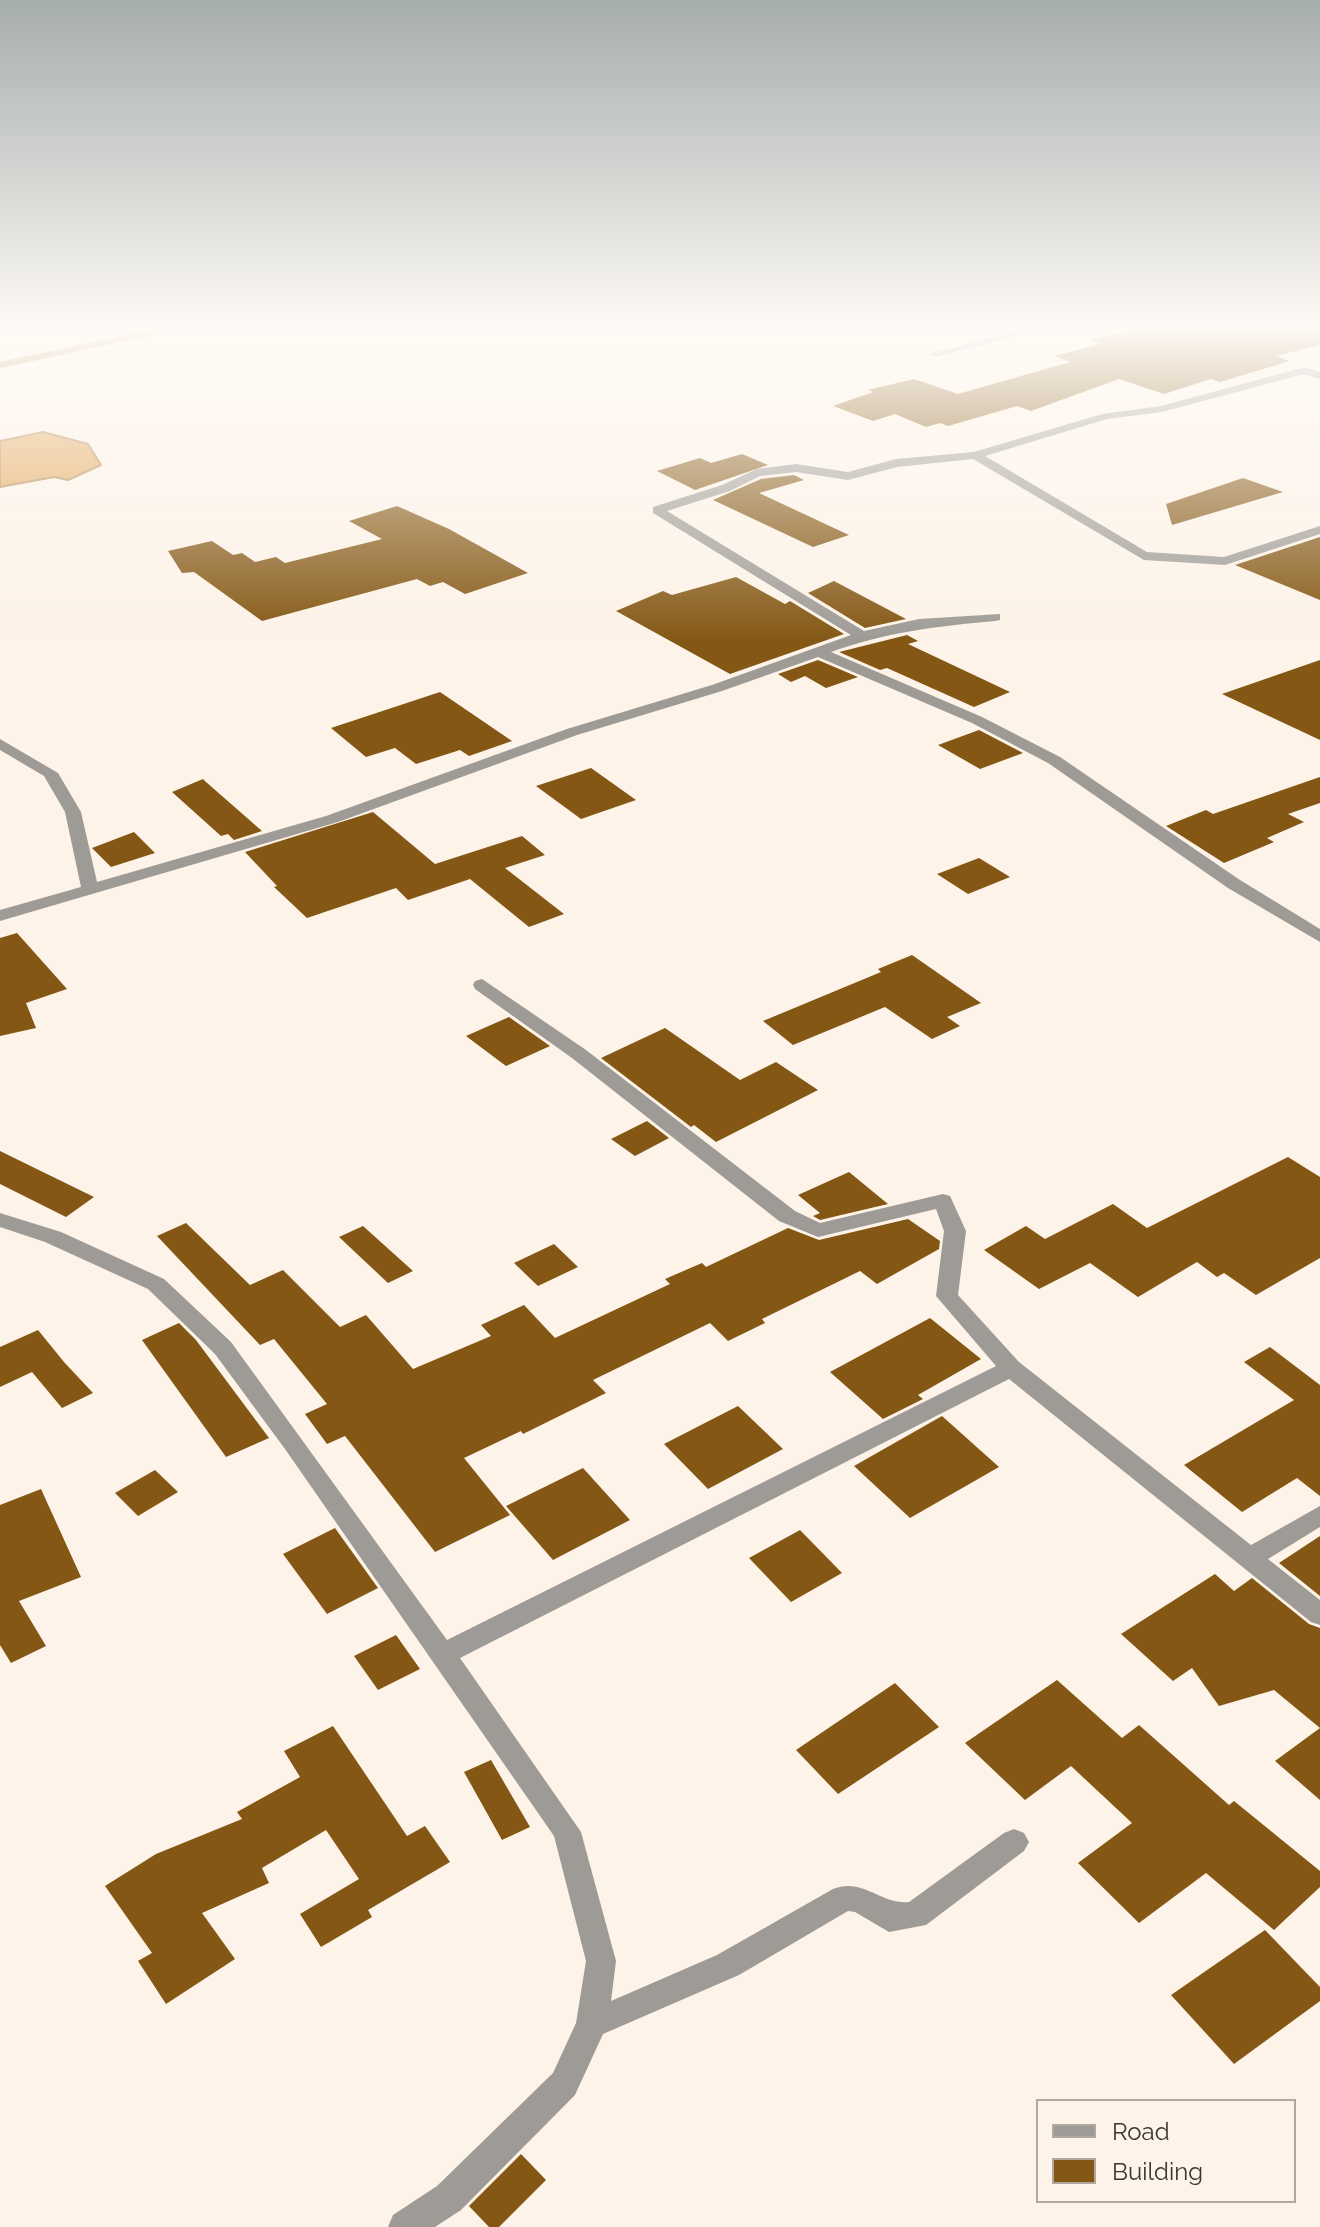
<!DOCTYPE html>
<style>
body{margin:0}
#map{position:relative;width:1320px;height:2227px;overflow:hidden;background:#fdf3e8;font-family:Raleway,sans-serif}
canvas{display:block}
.legend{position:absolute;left:1036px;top:2099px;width:260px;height:104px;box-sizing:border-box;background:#fdf3e8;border:2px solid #afa8a0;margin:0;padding:10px 14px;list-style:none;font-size:24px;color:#3b3733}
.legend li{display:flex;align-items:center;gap:16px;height:40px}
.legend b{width:40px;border:2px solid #afa8a0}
</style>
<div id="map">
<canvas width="1320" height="2227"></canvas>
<ul class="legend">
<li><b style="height:10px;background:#9e9a95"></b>Road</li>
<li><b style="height:22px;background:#845714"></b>Building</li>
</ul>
</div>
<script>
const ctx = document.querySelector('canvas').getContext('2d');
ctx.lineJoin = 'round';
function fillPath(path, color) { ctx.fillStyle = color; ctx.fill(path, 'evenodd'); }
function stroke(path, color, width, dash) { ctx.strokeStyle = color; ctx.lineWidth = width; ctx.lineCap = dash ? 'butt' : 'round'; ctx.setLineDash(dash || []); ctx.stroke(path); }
const water = new Path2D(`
 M 43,432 L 88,444 L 101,465 L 68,480 L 54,477 L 0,487 L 0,441 Z`);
fillPath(water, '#e1a252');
stroke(water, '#af8249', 2);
stroke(new Path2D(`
 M 0,365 L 162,330`), '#af8249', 6);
fillPath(new Path2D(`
 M 1132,330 L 1320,330 L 1320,345 L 1276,356 L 1290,361 L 1220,382 L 1211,379 L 1164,394 L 1119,379 L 1031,411 L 1017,406 L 948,426 L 940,423 L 926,427 L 895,414 L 873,421 L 833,406 L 873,392 L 868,390 L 914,379 L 958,394 L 1070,362 L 1054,356 L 1100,344 L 1090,340 Z
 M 742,454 L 768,465 L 695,490 L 657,471 L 700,458 L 711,463 Z
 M 794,475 L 804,480 L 759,493 L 849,535 L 813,547 L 713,500 L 761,479 Z
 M 1243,478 L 1283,492 L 1172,525 L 1166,504 Z
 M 397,506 L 449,529 L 528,573 L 465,594 L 443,582 L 430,586 L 417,579 L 262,621 L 194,572 L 182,573 L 168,551 L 212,541 L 233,555 L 242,553 L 255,562 L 276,557 L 285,563 L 382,539 L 349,521 Z
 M 1320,537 L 1320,600 L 1235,565 Z
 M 736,577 L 785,604 L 790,601 L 844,634 L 730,674 L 616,611 L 663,591 L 672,595 Z
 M 834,581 L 906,619 L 865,628 L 808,593 Z
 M 907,635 L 918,641 L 908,644 L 1010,692 L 974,707 L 887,668 L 880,670 L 839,652 Z
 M 818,660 L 858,677 L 826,688 L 805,676 L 791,682 L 778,674 Z
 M 1320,660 L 1320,740 L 1222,694 Z
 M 440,692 L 512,741 L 469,756 L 460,750 L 416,764 L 395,748 L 366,757 L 331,728 Z
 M 979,730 L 1023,753 L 980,769 L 938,745 Z
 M 591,768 L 636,800 L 581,819 L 536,786 Z
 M 1320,777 L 1320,803 L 1288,814 L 1304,822 L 1267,838 L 1274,842 L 1224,863 L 1166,826 L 1206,810 L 1213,814 Z
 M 203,779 L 206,782 L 262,831 L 234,840 L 228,834 L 221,836 L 172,792 Z
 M 373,812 L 435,864 L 522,836 L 545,855 L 505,868 L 564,914 L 529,927 L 470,879 L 408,900 L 396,888 L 307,918 L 274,887 L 277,886 L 245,852 Z
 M 134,832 L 155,853 L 111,867 L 92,848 Z
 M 979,858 L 1010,877 L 968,894 L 937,874 Z
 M 17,933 L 67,989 L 26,1003 L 36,1028 L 0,1036 L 0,938 Z
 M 912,955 L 981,1003 L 947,1017 L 960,1026 L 932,1039 L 885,1007 L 793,1045 L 763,1021 L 881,972 L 878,969 Z
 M 509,1017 L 550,1046 L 506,1066 L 466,1036 Z
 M 665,1028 L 740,1080 L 776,1062 L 818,1090 L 716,1142 L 694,1125 L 691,1127 L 601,1058 Z
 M 647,1121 L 669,1138 L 635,1156 L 611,1139 Z
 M 0,1151 L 94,1197 L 66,1217 L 0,1184 Z
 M 1288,1157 L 1320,1177 L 1320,1258 L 1256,1295 L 1224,1273 L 1217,1277 L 1197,1262 L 1138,1297 L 1090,1263 L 1039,1289 L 984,1250 L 1026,1226 L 1045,1239 L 1113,1204 L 1147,1228 Z
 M 849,1172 L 888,1204 L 820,1220 L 813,1216 L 820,1213 L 798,1195 Z
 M 908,1219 L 940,1241 L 939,1249 L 877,1284 L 860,1271 L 762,1319 L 765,1323 L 728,1341 L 710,1323 L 593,1380 L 606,1393 L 523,1434 L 521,1431 L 464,1458 L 510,1515 L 435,1552 L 345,1436 L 327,1444 L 305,1414 L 327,1404 L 274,1339 L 260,1345 L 157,1236 L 186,1223 L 250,1285 L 283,1270 L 340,1327 L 366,1315 L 413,1369 L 491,1336 L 481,1325 L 524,1305 L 555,1338 L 670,1284 L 665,1279 L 702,1263 L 706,1267 L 788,1228 L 819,1240 Z
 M 363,1226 L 413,1271 L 388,1283 L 339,1237 Z
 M 554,1244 L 578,1267 L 538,1286 L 514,1263 Z
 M 930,1318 L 981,1359 L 918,1395 L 923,1399 L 883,1419 L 830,1372 Z
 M 179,1323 L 196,1340 L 269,1438 L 226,1457 L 142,1340 Z
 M 38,1330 L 64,1362 L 93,1393 L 62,1408 L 32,1372 L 0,1387 L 0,1347 Z
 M 1270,1347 L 1320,1385 L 1320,1496 L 1297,1478 L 1242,1512 L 1184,1465 L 1294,1400 L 1244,1362 Z
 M 738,1406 L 783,1449 L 708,1489 L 664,1444 Z
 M 942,1416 L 999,1467 L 910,1518 L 854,1466 Z
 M 583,1468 L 630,1520 L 553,1560 L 506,1506 Z
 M 155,1470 L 178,1492 L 138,1516 L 115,1493 Z
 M 41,1489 L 81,1577 L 19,1601 L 46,1646 L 11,1663 L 0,1645 L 0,1505 Z
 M 335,1528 L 378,1588 L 327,1614 L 283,1554 Z
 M 800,1530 L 842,1573 L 791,1602 L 749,1558 Z
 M 1320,1536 L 1320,1596 L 1279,1563 Z
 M 1215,1574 L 1234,1591 L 1252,1578 L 1309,1624 L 1320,1628 L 1320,1800 L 1275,1761 L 1320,1728 L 1274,1690 L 1219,1706 L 1192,1668 L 1173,1681 L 1121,1634 Z
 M 396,1635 L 420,1669 L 378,1690 L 354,1656 Z
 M 1057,1680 L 1122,1738 L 1139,1725 L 1229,1805 L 1234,1801 L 1320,1871 L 1320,1887 L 1274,1930 L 1206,1873 L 1139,1923 L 1078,1863 L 1132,1823 L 1071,1766 L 1025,1800 L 965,1743 Z
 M 895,1683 L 939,1727 L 838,1794 L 796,1750 Z
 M 333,1726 L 407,1836 L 425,1826 L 450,1862 L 368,1910 L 372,1917 L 321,1947 L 300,1914 L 359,1879 L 326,1830 L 262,1868 L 269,1883 L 202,1913 L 235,1959 L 166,2004 L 138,1961 L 152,1953 L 105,1886 L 156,1854 L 242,1819 L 237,1812 L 300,1777 L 284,1751 Z
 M 491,1760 L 530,1827 L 502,1840 L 464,1772 Z
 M 1265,1930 L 1320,1987 L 1320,2001 L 1234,2064 L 1171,1995 Z
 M 521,2154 L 546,2180 L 499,2227 L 489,2227 L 469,2206 Z`), '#845714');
fillPath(new Path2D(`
 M 1021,330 L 1037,330 L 935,357 L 930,354 Z
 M 1305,367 L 1320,372 L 1320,379 L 1304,374 L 1162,412 L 1107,419 L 985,456 L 1147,552 L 1224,557 L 1320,526 L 1320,534 L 1225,565 L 1144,560 L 973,459 L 897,467 L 848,480 L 796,472 L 760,476 L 730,491 L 667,511 L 864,631 L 919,619 L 1000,614 L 1000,620 L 995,621 C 938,626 886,632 831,652 L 982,717 L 1060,757 L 1240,880 L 1320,929 L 1320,942 L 1228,888 L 1048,763 L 972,723 L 818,657 L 722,691 L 577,735 L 338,822 L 0,921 L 0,910 L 81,887 L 65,812 L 44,776 L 0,750 L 0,739 L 58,773 L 81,812 L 97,882 L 326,816 L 567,729 L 712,685 L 851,635 L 653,513 L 653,507 L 722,485 L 757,469 L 796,464 L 848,472 L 896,459 L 974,452 L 1102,414 L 1161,406 Z
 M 482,979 L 586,1050 L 795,1211 L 820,1223 L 943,1194 L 950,1196 L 966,1231 L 958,1295 L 1019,1362 L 1251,1545 L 1320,1506 L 1320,1527 L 1268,1559 L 1320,1600 L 1320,1625 L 1311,1622 L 1009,1379 L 460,1658 L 581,1832 L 616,1961 L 611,2001 L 717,1955 L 833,1889 C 863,1877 881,1905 909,1902 L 1004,1833 L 1014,1829 L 1024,1833 L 1029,1842 L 1024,1851 L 926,1925 L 889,1932 L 855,1912 L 848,1911 L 739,1975 L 603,2034 L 575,2095 L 461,2210 L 435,2227 L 388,2227 L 393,2215 L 437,2186 L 553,2073 L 576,2023 L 586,1961 L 554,1836 L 285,1449 L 215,1354 L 148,1289 L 45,1242 L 0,1227 L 0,1213 L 61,1232 L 164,1279 L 231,1342 L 447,1640 L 996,1366 L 936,1296 L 944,1231 L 936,1209 L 818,1237 L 779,1221 L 572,1058 L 475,989 L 473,985 L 475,981 Z`), '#9e9a95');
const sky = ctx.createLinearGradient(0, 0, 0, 641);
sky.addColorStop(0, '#a5adac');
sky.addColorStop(0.51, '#fefaf5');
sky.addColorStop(1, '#fefaf500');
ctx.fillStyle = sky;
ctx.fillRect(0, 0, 1320, 641);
</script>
